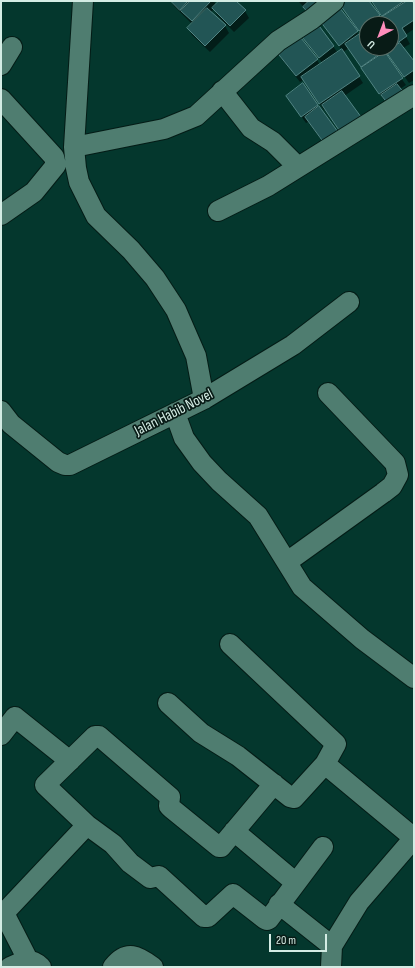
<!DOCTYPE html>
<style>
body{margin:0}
#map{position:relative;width:415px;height:968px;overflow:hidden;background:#04372d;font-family:"Sofia Sans Condensed",sans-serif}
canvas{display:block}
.frame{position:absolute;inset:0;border:2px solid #d4ece4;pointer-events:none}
.north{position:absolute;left:359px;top:16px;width:40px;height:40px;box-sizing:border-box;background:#081b16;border:1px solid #5a6f68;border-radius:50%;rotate:222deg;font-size:11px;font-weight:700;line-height:16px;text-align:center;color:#d4ece4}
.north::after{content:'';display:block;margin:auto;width:14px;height:18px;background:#fe8ebc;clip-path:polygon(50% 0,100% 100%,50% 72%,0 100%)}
.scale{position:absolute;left:269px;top:934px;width:58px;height:18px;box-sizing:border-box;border:2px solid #d4ece4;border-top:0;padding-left:5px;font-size:12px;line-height:14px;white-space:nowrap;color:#d4ece4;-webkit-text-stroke:3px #081b16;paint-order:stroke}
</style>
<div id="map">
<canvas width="415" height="968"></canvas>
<div class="frame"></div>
<div class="north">U</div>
<div class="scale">20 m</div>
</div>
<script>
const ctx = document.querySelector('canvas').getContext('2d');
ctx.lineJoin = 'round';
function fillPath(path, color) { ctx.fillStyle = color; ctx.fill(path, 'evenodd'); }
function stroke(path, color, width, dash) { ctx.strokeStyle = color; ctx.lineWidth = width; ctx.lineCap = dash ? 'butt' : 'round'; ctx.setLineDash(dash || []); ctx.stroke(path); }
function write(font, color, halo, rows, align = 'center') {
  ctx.font = font + ' "Sofia Sans Condensed",sans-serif'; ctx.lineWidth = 3.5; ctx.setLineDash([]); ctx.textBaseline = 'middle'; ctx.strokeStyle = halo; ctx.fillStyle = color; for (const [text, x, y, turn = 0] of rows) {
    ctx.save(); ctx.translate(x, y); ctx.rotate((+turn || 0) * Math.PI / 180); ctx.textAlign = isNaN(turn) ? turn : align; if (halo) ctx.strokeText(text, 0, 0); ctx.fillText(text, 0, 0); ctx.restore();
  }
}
fillPath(new Path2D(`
 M 171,1 L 214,1 L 216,6 L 219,2 L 218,1 L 235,1 L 245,11 L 249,18 L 234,32 L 217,15 L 214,9 L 211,12 L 225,26 L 229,33 L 210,52 L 192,35 L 188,28 L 192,24 L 174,6 Z
 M 298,1 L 368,1 L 381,19 L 384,18 L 372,1 L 403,1 L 405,4 L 411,1 L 414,6 L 414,29 L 405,35 L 410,44 L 403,48 L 414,63 L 414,80 L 409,83 L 390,56 L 387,58 L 406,85 L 384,100 L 349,48 L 343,52 L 363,83 L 324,110 L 303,80 L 300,82 L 280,57 L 317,60 L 320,65 L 323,64 L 299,32 L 308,13 L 304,7 ZM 340,4 L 362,34 L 359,35 L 337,6 ZM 320,20 L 342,50 L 338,53 L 316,24 ZM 383,23 L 383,24 L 391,24 L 391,36 L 398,46 L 395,48 L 391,42 L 391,48 L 367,48 L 367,24 L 381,24 Z
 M 302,85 L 319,108 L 331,153 L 308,122 L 306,123 L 291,102 Z`), '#0007');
const building = new Path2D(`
 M 171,1 L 188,1 L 180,10 Z
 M 190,1 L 211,1 L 192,21 L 181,11 Z
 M 219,1 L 236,1 L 246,10 L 230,26 L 212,8 Z
 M 309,1 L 331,1 L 312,17 L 303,7 Z
 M 339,1 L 369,1 L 380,15 L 359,31 L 338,2 Z
 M 372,1 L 404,1 L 382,16 Z
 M 407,1 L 412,1 L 414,4 L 414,20 L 402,28 L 407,36 L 396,44 L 391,37 L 391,24 L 382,24 L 379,19 Z
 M 336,3 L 358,31 L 339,46 L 317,17 Z
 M 207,8 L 226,25 L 205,46 L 187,28 Z
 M 314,19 L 334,46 L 319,58 L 298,32 Z
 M 367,29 L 367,48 L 388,48 L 361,67 L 345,44 Z
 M 297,33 L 318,59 L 296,76 L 275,50 Z
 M 400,43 L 414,61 L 414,70 L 404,77 L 386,52 Z
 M 342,49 L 360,76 L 319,104 L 301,77 Z
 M 385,52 L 403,78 L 379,94 L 361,68 Z
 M 303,83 L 318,105 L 301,117 L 286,96 Z
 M 397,84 L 405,94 L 389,105 L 381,95 Z
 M 342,91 L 364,121 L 343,136 L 322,105 Z
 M 319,106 L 341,136 L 327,147 L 305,117 Z`);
fillPath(building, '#255');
stroke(building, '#518483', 1);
const minor = new Path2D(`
 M 83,1 L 74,147 L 76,168 L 79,182 L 96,216 L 131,250 L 155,278 L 176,310 L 196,356 L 204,399
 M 1,65 L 12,47
 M 222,91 L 251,128 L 273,142 L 298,167
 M 1,99 L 54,157 L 56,165 L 34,192 L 1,215
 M 74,147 L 164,129 L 196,116 L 278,41 L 312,19 L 334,1
 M 218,211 L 268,186 L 414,95
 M 1,411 L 11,424 L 58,462 L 65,465 L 70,465 L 204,399 L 293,345 L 349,302
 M 175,413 L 184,438 L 202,463 L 219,481 L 258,516 L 302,587 L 362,639 L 414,678
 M 287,562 L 383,493 L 392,486 L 398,475 L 395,463 L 328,393
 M 168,703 L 201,733 L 238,756 L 290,797 L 294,798 L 325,764 L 336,744 L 230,644
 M 1,735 L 15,717 L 70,761
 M 325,764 L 414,838
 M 87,825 L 45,785 L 95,736 L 99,736 L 170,797 L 169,806 L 171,808 L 219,847 L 221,847 L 274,784
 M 234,831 L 296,883
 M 279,904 L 332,946
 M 28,960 L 5,915 L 5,912 L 87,825 L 113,844 L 130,863 L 150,878 L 159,876 L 204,917 L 208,917 L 233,894 L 265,919 L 267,920 L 269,919 L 323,847
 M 10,967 C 23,962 29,956 41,967
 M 113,967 C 127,949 138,956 153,967
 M 331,967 L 332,946 L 359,902 L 414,838`);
stroke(minor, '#041c16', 22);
stroke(minor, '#4f7d70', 20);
write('15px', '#d4ece4', '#081b16', [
 ["Jalan Habib Novel",174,413,-27]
]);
</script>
